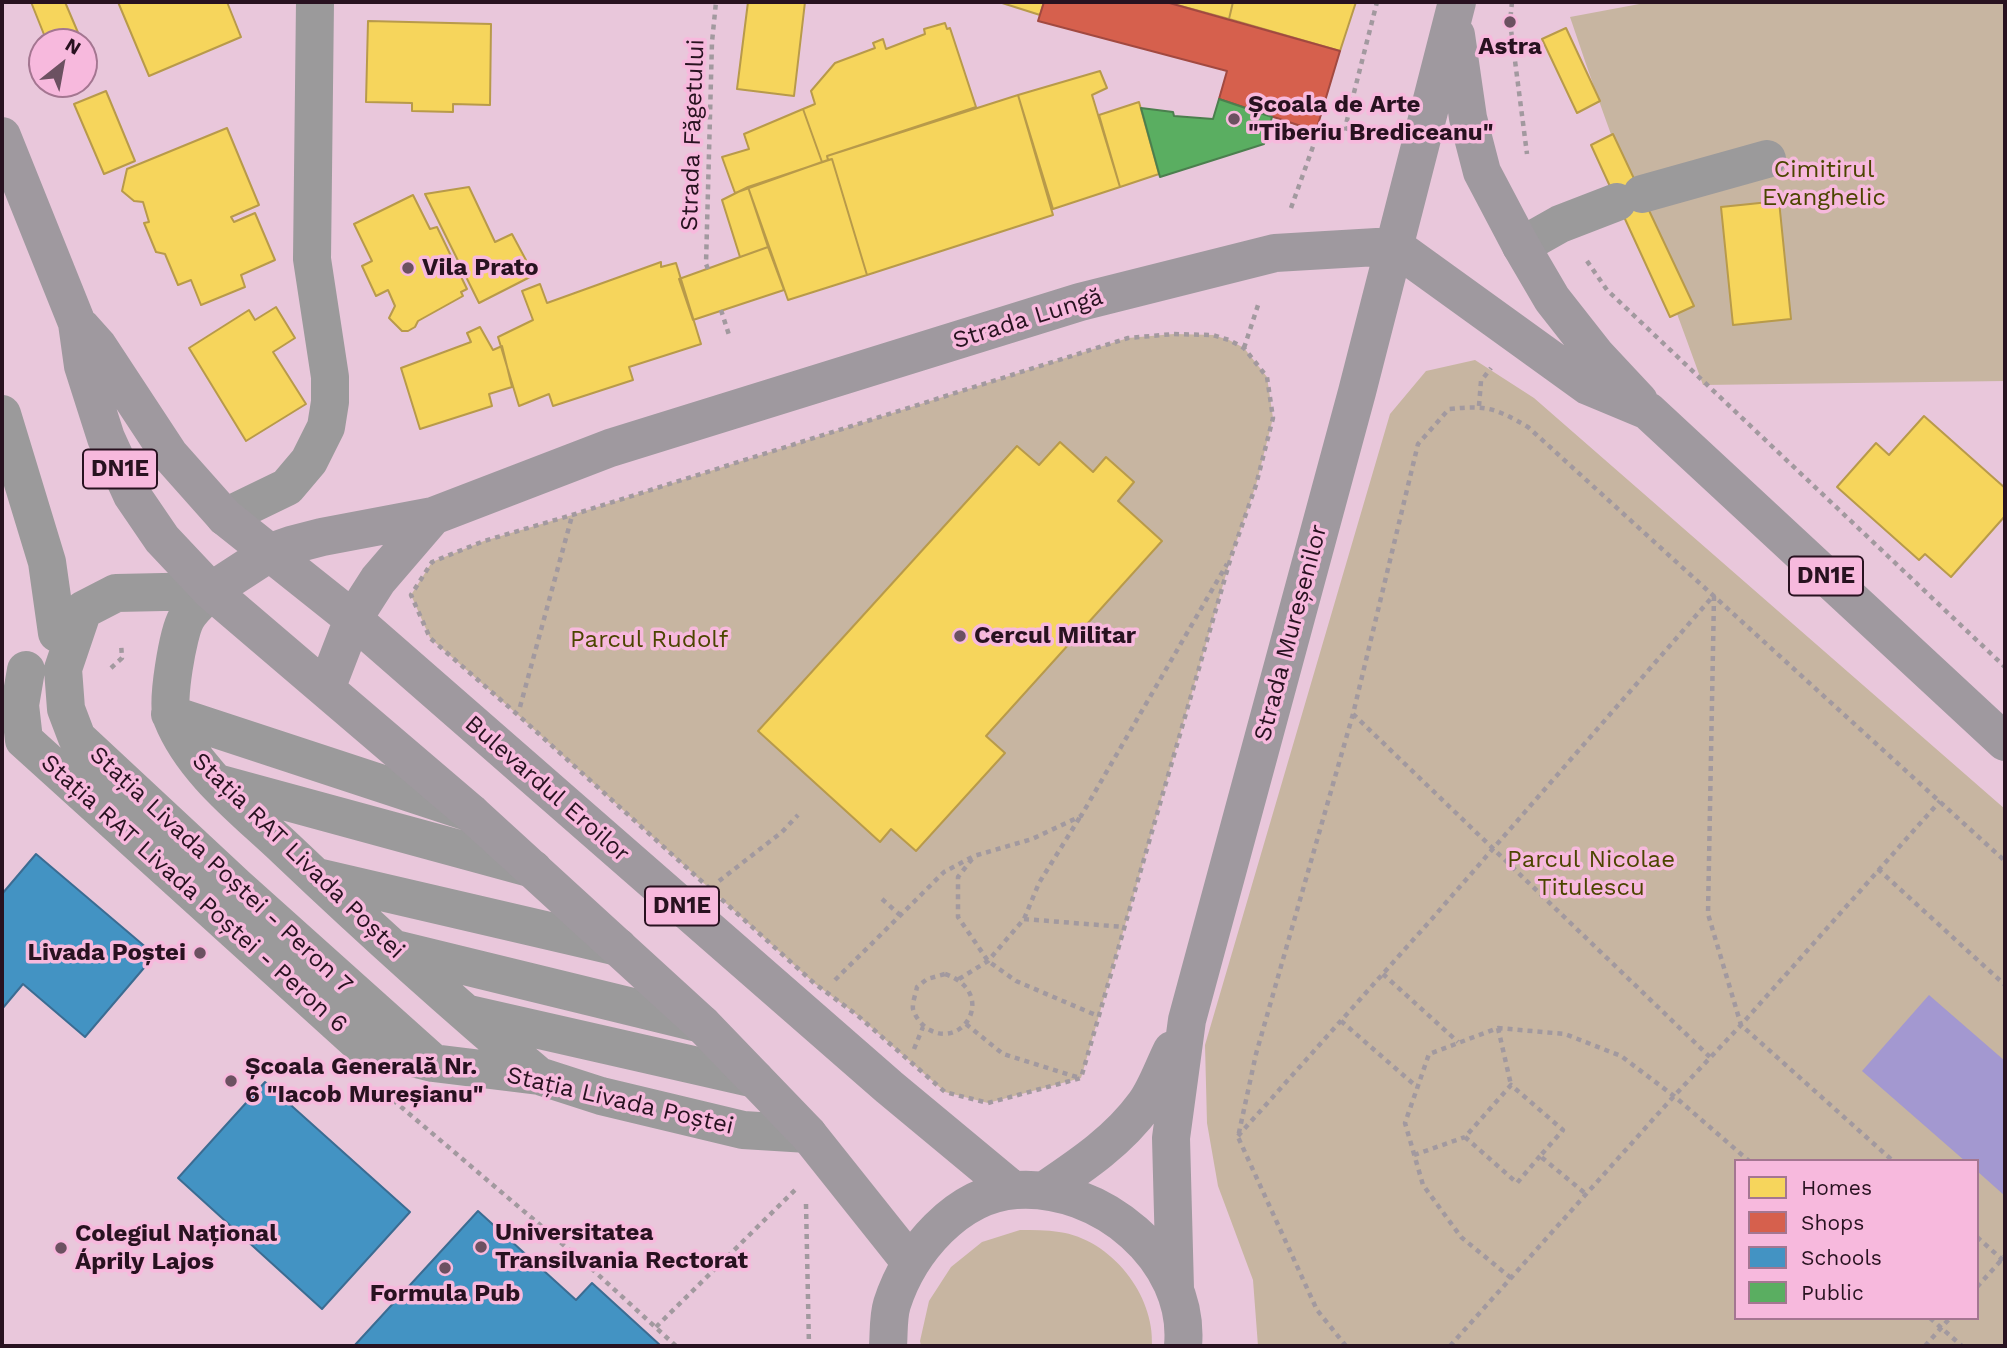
<!DOCTYPE html>
<meta charset="utf-8">
<style>
body{margin:0}
#map{position:relative;width:2007px;height:1348px;overflow:hidden;background:#e9c7db;font-family:"Work Sans",sans-serif}
canvas{display:block}
.frame{position:absolute;inset:0;border:4px solid #281220;pointer-events:none}
.legend{position:absolute;left:1734px;top:1159px;width:245px;height:161px;box-sizing:border-box;background:#f7b9dd;border:2px solid #a47691;margin:0;padding:9px 12px;list-style:none;font-size:21px;color:#281220}
.legend li{display:flex;align-items:center;gap:14px;height:35px}
.legend b{width:35px;border:2px solid #a47691}
.north{position:absolute;left:28px;top:28px;width:70px;height:70px;box-sizing:border-box;background:#f7b9dd;border:2px solid #a47691;border-radius:50%;rotate:31deg;font-size:19px;font-weight:700;line-height:28px;text-align:center;color:#281220}
.north::after{content:'';display:block;margin:auto;width:24px;height:32px;background:#6c5161;clip-path:polygon(50% 0,100% 100%,50% 72%,0 100%)}
</style>
<div id="map">
<canvas width="2007" height="1348"></canvas>
<div class="frame"></div>
<ul class="legend">
<li><b style="height:19px;background:#f6d55c"></b>Homes</li>
<li><b style="height:19px;background:#d6604d"></b>Shops</li>
<li><b style="height:19px;background:#4393c3"></b>Schools</li>
<li><b style="height:19px;background:#5aae61"></b>Public</li>
</ul>
<div class="north">N</div>
</div>
<script>
const ctx = document.querySelector('canvas').getContext('2d');
ctx.lineJoin = 'round';
function fillPath(path, color) { ctx.fillStyle = color; ctx.fill(path, 'evenodd'); }
function stroke(path, color, width, dash) { ctx.strokeStyle = color; ctx.lineWidth = width; ctx.lineCap = dash ? 'butt' : 'round'; ctx.setLineDash(dash || []); ctx.stroke(path); }
function write(font, color, halo, rows, align = 'center') {
  ctx.font = font + ' "Work Sans",sans-serif'; ctx.lineWidth = 7; ctx.setLineDash([]); ctx.textBaseline = 'middle'; ctx.strokeStyle = halo; ctx.fillStyle = color; for (const [text, x, y, turn = 0] of rows) {
    ctx.save(); ctx.translate(x, y); ctx.rotate((+turn || 0) * Math.PI / 180); ctx.textAlign = isNaN(turn) ? turn : align; if (halo) ctx.strokeText(text, 0, 0); ctx.fillText(text, 0, 0); ctx.restore();
  }
}
fillPath(new Path2D(`
 M 1650,2 L 2005,2 L 2005,381 L 1703,385 C 1659,262 1611,140 1570,17 Z
 M 1174,334 L 1213,335 L 1229,340 L 1244,348 L 1267,377 L 1273,418 L 1256,485 L 1231,557 L 1081,1078 L 988,1103 L 945,1092 L 857,1015 L 814,983 L 518,715 L 430,638 L 411,595 L 432,562 L 484,541 L 572,515 L 1128,338 ZM 1060,443 L 1093,472 L 1106,457 L 1134,482 L 1118,501 L 1162,542 L 986,736 L 1004,753 L 915,850 L 891,829 L 880,841 L 758,730 L 1017,446 L 1039,465 Z
 M 1475,360 L 1534,398 L 2005,809 L 2005,1346 L 1258,1346 L 1253,1280 L 1218,1186 L 1207,1123 L 1205,1045 L 1390,414 L 1426,371 ZM 1736,1161 L 1977,1161 L 1977,1318 L 1736,1318 Z
 M 1020,1230 C 1033,1230 1047,1230 1059,1232 C 1111,1239 1155,1295 1152,1346 L 921,1346 L 920,1341 L 929,1301 L 951,1267 L 982,1242 Z`), '#c7b5a1');
fillPath(new Path2D(`
 M 1929,995 L 2005,1061 L 2005,1196 L 1977,1171 L 1977,1161 L 1965,1161 L 1862,1071 Z`), '#a398d0');
const homes = new Path2D(`
 M 31,2 L 65,2 L 82,42 L 47,42 Z
 M 118,2 L 227,2 L 241,37 L 149,76 Z
 M 748,2 L 805,2 L 794,96 L 737,89 Z
 M 999,2 L 1044,2 L 1040,15 Z
 M 1166,2 L 1233,2 L 1229,19 Z
 M 1233,2 L 1356,2 L 1340,51 L 1229,19 Z
 M 368,21 L 491,24 L 490,105 L 453,104 L 453,112 L 412,111 L 412,103 L 366,102 Z
 M 945,23 L 947,29 L 950,28 L 976,107 L 827,156 L 828,160 L 822,162 L 803,109 L 815,104 L 811,91 L 835,63 L 875,48 L 873,43 L 883,39 L 886,49 L 925,34 L 924,29 Z
 M 1566,28 L 1600,101 L 1577,113 L 1542,39 Z
 M 1100,71 L 1107,88 L 1092,95 L 1120,187 L 1053,209 L 1018,95 Z
 M 106,91 L 135,161 L 104,174 L 74,104 Z
 M 1018,95 L 1053,215 L 867,275 L 832,159 L 828,160 L 827,156 Z
 M 1139,102 L 1159,174 L 1120,187 L 1099,115 Z
 M 803,109 L 822,162 L 735,193 L 722,157 L 749,149 L 744,134 Z
 M 227,128 L 259,205 L 231,217 L 234,222 L 255,213 L 275,260 L 241,275 L 245,287 L 201,305 L 191,280 L 178,285 L 165,254 L 156,252 L 144,223 L 149,222 L 143,202 L 134,201 L 122,191 L 127,169 Z
 M 1613,134 L 1694,306 L 1670,317 L 1591,145 Z
 M 832,159 L 867,275 L 788,300 L 748,187 Z
 M 469,187 L 495,242 L 512,234 L 534,275 L 479,303 L 425,194 Z
 M 748,187 L 768,247 L 740,257 L 722,200 Z
 M 413,195 L 430,229 L 437,227 L 467,289 L 461,292 L 463,296 L 418,321 L 415,327 L 408,331 L 402,331 L 389,318 L 395,306 L 388,290 L 376,296 L 362,266 L 372,261 L 354,224 Z
 M 1779,201 L 1791,319 L 1733,325 L 1721,207 Z
 M 768,247 L 784,290 L 693,320 L 679,279 Z
 M 661,262 L 661,267 L 676,263 L 701,344 L 629,367 L 633,380 L 553,406 L 549,394 L 519,406 L 498,337 L 533,320 L 522,291 L 540,284 L 547,303 Z
 M 276,307 L 295,338 L 273,352 L 306,404 L 246,441 L 189,348 L 249,310 L 255,320 Z
 M 480,327 L 493,350 L 502,346 L 512,387 L 489,394 L 492,406 L 420,429 L 401,368 L 471,342 L 467,333 Z
 M 1924,416 L 2005,488 L 2005,516 L 1951,577 L 1925,554 L 1919,560 L 1837,487 L 1876,443 L 1889,455 Z
 M 1060,442 L 1093,472 L 1106,457 L 1134,482 L 1118,501 L 1162,541 L 986,736 L 1005,753 L 916,851 L 891,829 L 880,842 L 758,731 L 1017,446 L 1039,465 Z`);
fillPath(homes, '#f6d55c');
stroke(homes, '#b89a4a', 2);
const shops = new Path2D(`
 M 1044,2 L 1166,2 L 1340,51 L 1316,131 L 1219,99 L 1227,71 L 1038,21 Z`);
fillPath(shops, '#d6604d');
stroke(shops, '#a24940', 2);
const schools = new Path2D(`
 M 36,854 L 155,955 L 85,1037 L 23,984 L 2,1009 L 2,894 Z
 M 265,1082 L 410,1212 L 322,1309 L 178,1178 Z
 M 478,1211 L 576,1300 L 592,1283 L 661,1346 L 354,1346 Z`);
fillPath(schools, '#4393c3');
stroke(schools, '#3b6c92', 2);
const public = new Path2D(`
 M 1219,99 L 1272,117 L 1264,144 L 1160,177 L 1141,108 L 1173,112 L 1174,116 L 1213,119 Z`);
fillPath(public, '#5aae61');
stroke(public, '#4b7f4e', 2);
stroke(new Path2D(`
 M 1512,2 L 1510,22 L 1527,154
 M 1345,128 L 1376,138
 M 1291,208 L 1315,141 L 1345,128 L 1377,2
 M 1587,261 L 1607,290 L 2005,667
 M 708,269 L 706,264 L 712,42 L 716,2
 M 721,310 L 729,335
 M 1174,334 L 1213,335 L 1229,340 L 1244,348 L 1267,377 L 1273,418 L 1256,485 L 1231,557 L 1081,1078 L 988,1103 L 945,1092 L 857,1015 L 814,983 L 518,715 L 430,638 L 411,595 L 432,562 L 484,541 L 572,515 L 1128,338 Z
 M 1244,348 L 1259,302
 M 1479,406 L 1481,381 L 1491,368
 M 1714,596 L 1708,914 L 1741,1025 L 1893,1161
 M 111,668 L 122,658 L 121,643
 M 520,707 L 572,516
 M 1353,714 L 1711,1058
 M 972,859 L 958,877 L 958,917 L 988,961 L 1016,981 L 1098,1016
 M 1878,869 L 2005,985
 M 719,881 L 782,832 L 798,815
 M 882,899 L 900,915
 M 1024,919 L 1124,927
 M 945,974 C 997,992 965,1049 930,1030 C 923,1027 915,1017 913,1009 C 912,1003 916,993 917,987 L 927,979 Z
 M 1383,974 L 1458,1042
 M 959,979 L 988,961 L 1024,919 L 1039,883 L 1080,817
 M 835,980 L 944,872 L 974,856 L 1032,839 L 1081,816 L 1227,564
 M 1341,1021 L 1417,1087
 M 966,1024 L 1003,1054 L 1080,1078
 M 1498,1028 L 1511,1085
 M 914,1049 L 923,1027
 M 393,1100 L 593,1270 L 676,1346
 M 1238,1136 L 1430,921 L 1714,595
 M 1414,1155 L 1465,1137
 M 1540,1156 L 1517,1183 L 1465,1137 L 1511,1085 L 1563,1130 L 1540,1156 L 1586,1194
 M 806,1204 L 809,1346
 M 1977,1237 L 2005,1262
 M 1511,1278 L 1461,1237 L 1423,1185 L 1405,1123 L 1429,1054 L 1498,1028 L 1565,1034 L 1621,1056 L 1674,1096 L 1749,1161
 M 1977,1287 L 2005,1256
 M 1930,1318 L 1962,1346
 M 656,1327 L 795,1190
 M 1346,1346 L 1317,1310 L 1238,1137 L 1256,1054 L 1353,714 L 1418,444 L 1449,409 C 1487,405 1495,408 1528,427 L 2005,861
 M 1450,1346 L 1674,1096 L 1741,1025 L 1940,801
 M 1925,1346 L 1950,1318`), '#a2999f', 4.5, [5, 5]);
stroke(new Path2D(`
 M 1642,194 L 1767,159
 M 1521,246 L 1560,224 L 1617,202
 M 2,414 L 47,562 L 57,633
 M 225,517 L 287,487 L 309,461 L 326,427 L 330,402 L 330,377 L 312,259 L 315,2
 M 211,591 C 203,599 191,609 186,619 C 178,633 166,703 172,718 C 193,771 245,810 286,849 C 368,927 452,1003 539,1076
 M 83,610 L 63,669 L 66,709 L 77,738 L 237,887 L 429,1059
 M 65,627 L 83,610 L 116,593 L 211,591
 M 26,670 L 20,705 L 24,740 L 361,1045 L 433,1063 L 539,1076 L 601,1096 L 743,1130 L 808,1134
 M 170,714 L 471,813
 M 221,784 L 533,869
 M 317,877 L 618,947
 M 395,949 L 702,1024
 M 469,1014 L 755,1079`), '#9b9a9b', 38);
stroke(new Path2D(`
 M 1456,35 L 1468,118 L 1482,172 L 1521,246 L 1552,299 L 1596,355 L 1639,401
 M 2,136 L 77,323 L 83,366 L 106,438 L 132,495 L 162,539 L 211,591 L 471,813 L 702,1024 L 808,1134 L 910,1262
 M 1394,246 L 1588,386 L 1648,411 L 2005,742
 M 81,327 L 98,346 L 169,454 L 225,517 L 353,619 L 889,1087 L 1013,1190
 M 211,591 L 271,552 L 291,545 L 322,537 L 433,516 L 610,448 L 1080,302 L 1275,253 L 1394,246
 M 326,689 L 353,619 L 378,580 L 433,516
 M 1045,1190 C 1082,1165 1118,1141 1145,1104 C 1156,1089 1163,1068 1172,1050
 M 1175,1289 L 1171,1138 L 1187,1020 L 1357,392 L 1457,2
 M 888,1346 C 889,1333 888,1317 892,1304 C 909,1251 957,1194 1016,1190 C 1100,1184 1191,1258 1183,1346`), '#9f999f', 38);
for (const [x, y, r, color] of [
 [1510,22,7,"#6c5161"],
 [1234,119,7,"#6c5161"],
 [408,268,7,"#6c5161"],
 [960,636,7,"#6c5161"],
 [200,953,7,"#6c5161"],
 [231,1081,7,"#6c5161"],
 [481,1247,7,"#6c5161"],
 [61,1248,7,"#6c5161"],
 [445,1268,7,"#6c5161"]
]) { const dot = new Path2D(); dot.arc(x, y, r, 0, 2 * Math.PI); ctx.fillStyle = color; ctx.fill(dot); stroke(dot, '#f7b9dd', 2.5); }
for (const [x, y, w] of [
 [120,469,74],
 [1826,576,74],
 [682,906,74]
]) { const box = new Path2D(); box.roundRect(x - w / 2, y - 19.5, w, 39, 5); ctx.fillStyle = '#f7b9dd'; ctx.fill(box); stroke(box, '#281220', 2); }
write('bold 23px', '#281220', null, [
 ["DN1E",120,469],
 ["DN1E",1826,576],
 ["DN1E",682,906]
]);
write('bold 24px', '#281220', '#f7b9dd', [
 ["Astra",1510,47,"center"],
 ["Școala de Arte",1248,105],
 ["\"Tiberiu Brediceanu\"",1248,133],
 ["Vila Prato",422,268],
 ["Cercul Militar",974,636],
 ["Livada Poștei",186,953,"right"],
 ["Școala Generală Nr.",245,1067],
 ["6 \"Iacob Mureșianu\"",245,1095],
 ["Universitatea",495,1233],
 ["Transilvania Rectorat",495,1261],
 ["Colegiul Național",75,1234],
 ["Áprily Lajos",75,1262],
 ["Formula Pub",445,1294,"center"]
], 'left');
write('24px', '#281220', '#f7b9dd', [
 ["Strada Făgetului",693,135,-88],
 ["Strada Lungă",1028,319,-17],
 ["Strada Mureșenilor",1291,633,-75],
 ["Bulevardul Eroilor",547,789,41],
 ["Stația RAT Livada Poștei",298,856,44],
 ["Stația Livada Poștei - Peron 7",221,870,43],
 ["Stația RAT Livada Poștei - Peron 6",194,894,42],
 ["Stația Livada Poștei",620,1101,13]
]);
write('24px', '#4b4500', '#f7b9dd', [
 ["Cimitirul",1824,170],
 ["Evanghelic",1824,198],
 ["Parcul Rudolf",649,640],
 ["Parcul Nicolae",1591,860],
 ["Titulescu",1591,888]
]);
</script>
